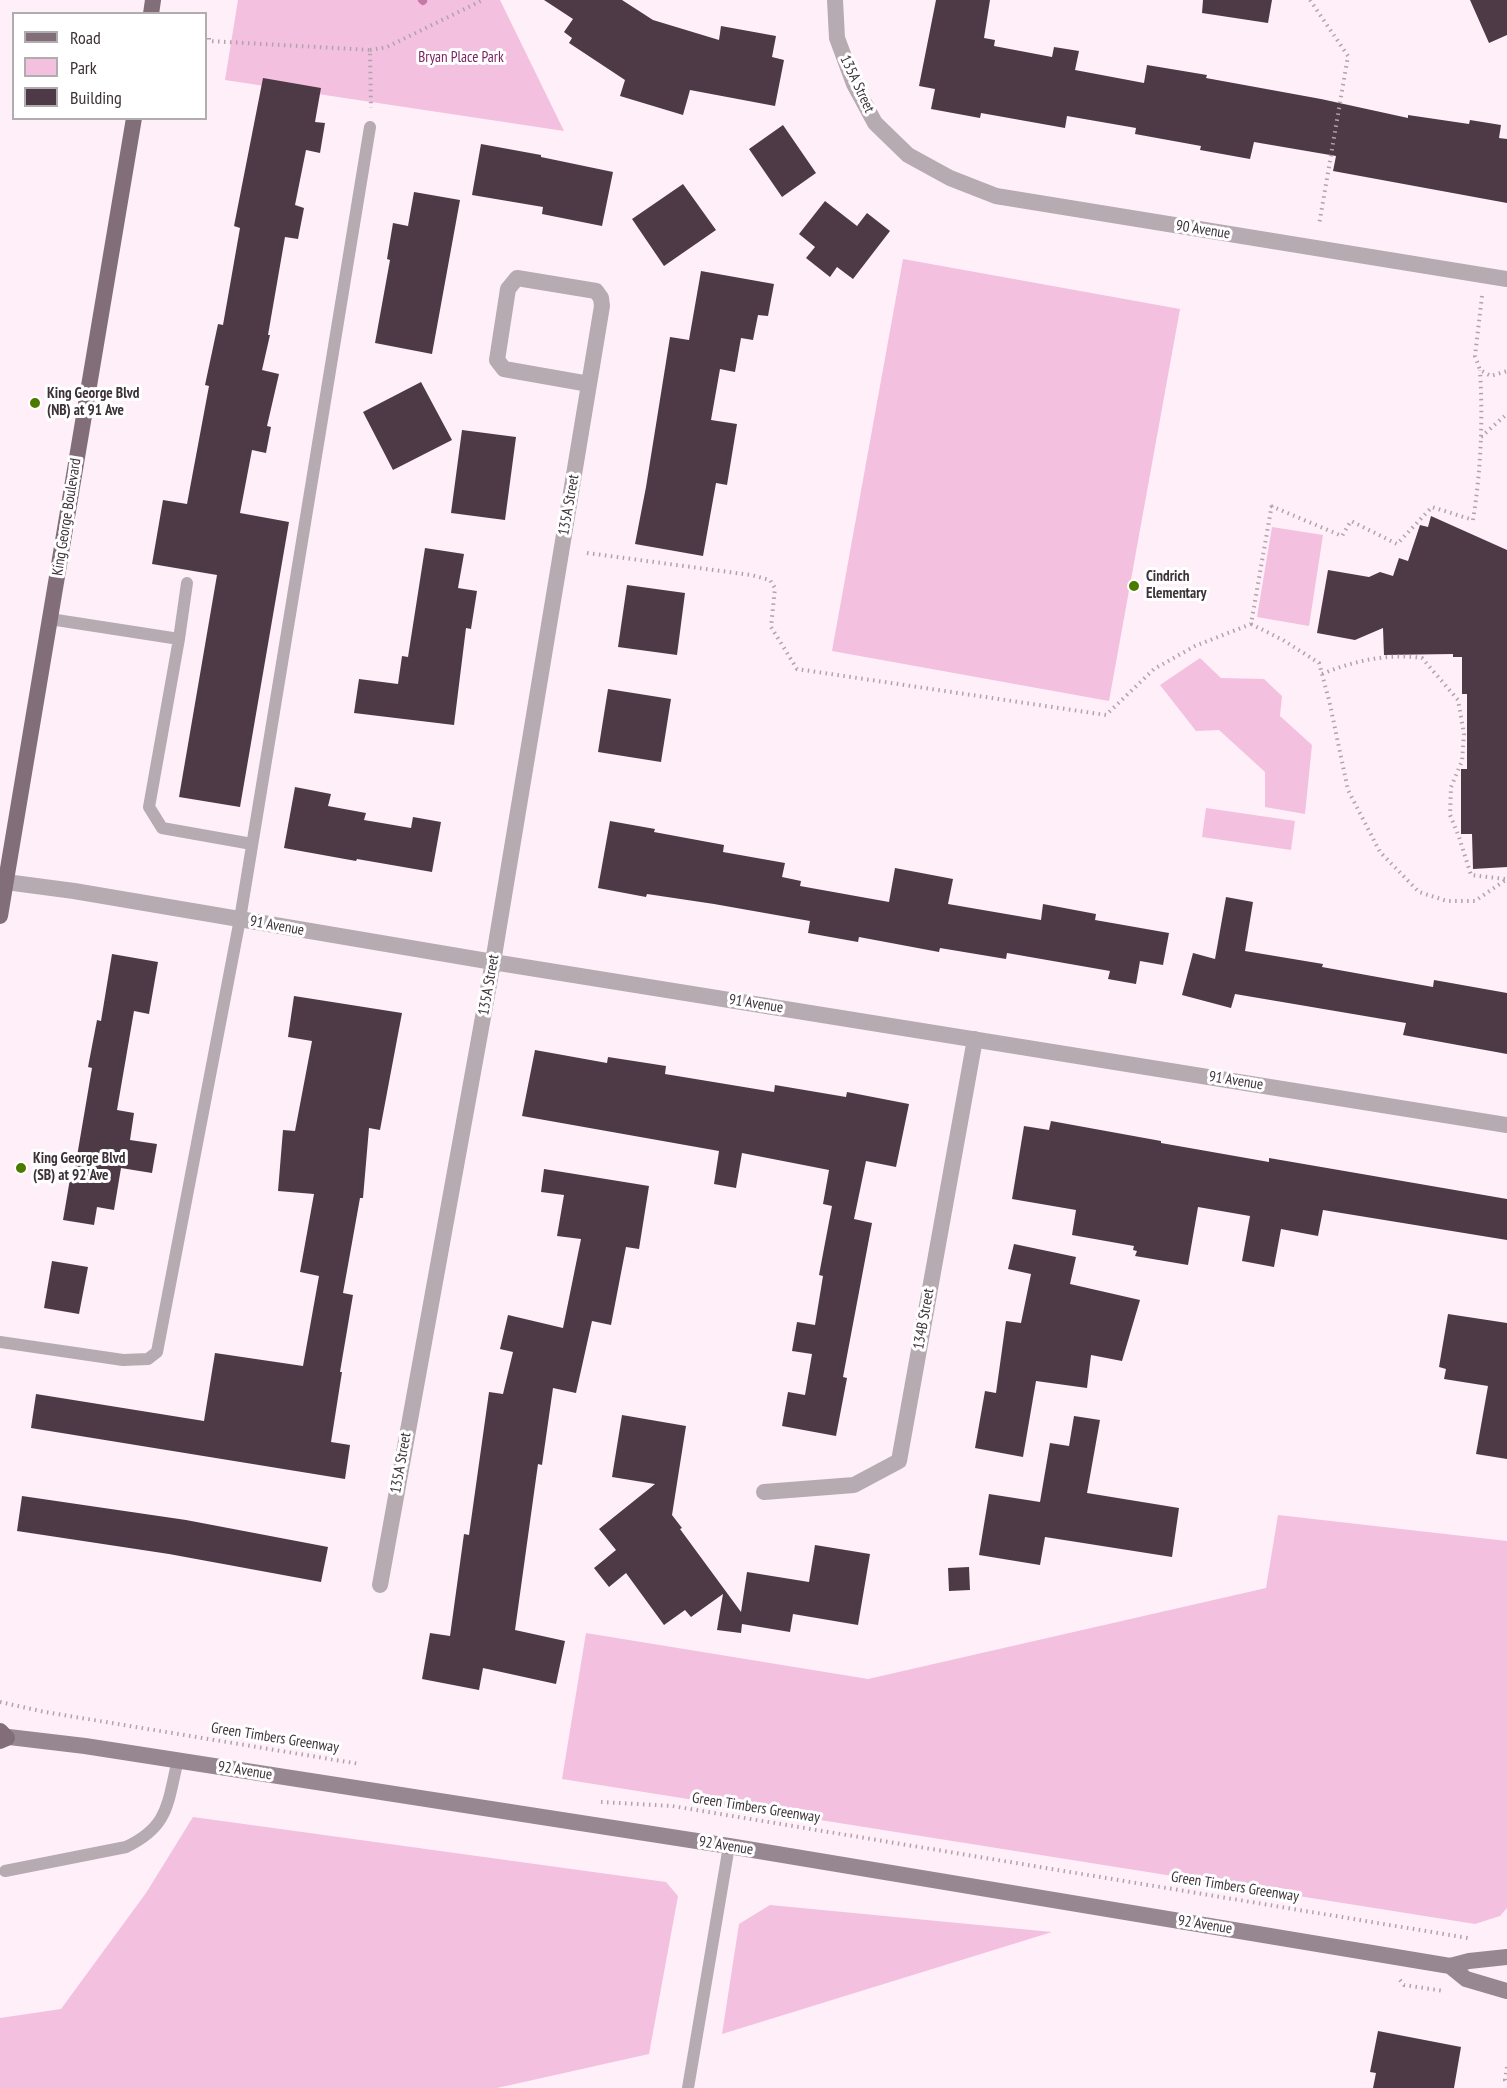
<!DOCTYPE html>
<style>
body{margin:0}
#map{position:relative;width:1507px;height:2088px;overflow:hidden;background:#ffeff8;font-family:"PT Sans Narrow",sans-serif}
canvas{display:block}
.legend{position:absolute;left:12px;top:12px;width:195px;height:108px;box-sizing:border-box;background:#fff;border:2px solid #b1adaf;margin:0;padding:8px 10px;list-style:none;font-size:18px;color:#3c3238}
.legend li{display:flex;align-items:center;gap:12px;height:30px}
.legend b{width:30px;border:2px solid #b1adaf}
</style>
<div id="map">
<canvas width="1507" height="2088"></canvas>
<ul class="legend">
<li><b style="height:8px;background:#816e79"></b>Road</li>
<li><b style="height:16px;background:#f3c0e0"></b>Park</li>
<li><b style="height:16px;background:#4e3a46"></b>Building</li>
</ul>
</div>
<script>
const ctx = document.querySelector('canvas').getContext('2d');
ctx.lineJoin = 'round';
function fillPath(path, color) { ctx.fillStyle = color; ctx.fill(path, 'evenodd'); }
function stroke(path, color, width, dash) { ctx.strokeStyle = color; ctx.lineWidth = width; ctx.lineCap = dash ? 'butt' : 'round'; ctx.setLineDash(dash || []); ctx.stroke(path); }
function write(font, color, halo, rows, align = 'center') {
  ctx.font = font + ' "PT Sans Narrow",sans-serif'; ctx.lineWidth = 6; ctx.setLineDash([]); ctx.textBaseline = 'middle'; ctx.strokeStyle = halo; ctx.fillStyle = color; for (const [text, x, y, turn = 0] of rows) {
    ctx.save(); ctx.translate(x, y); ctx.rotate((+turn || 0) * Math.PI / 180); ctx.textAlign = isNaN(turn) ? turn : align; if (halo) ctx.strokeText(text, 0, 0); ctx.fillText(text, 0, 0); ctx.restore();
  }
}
fillPath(new Path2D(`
 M 238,0 L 500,0 L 564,131 L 225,80 Z
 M 903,259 L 1180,309 L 1109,701 L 832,651 Z
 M 1272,527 L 1323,535 L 1309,626 L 1257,617 Z
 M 1200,658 L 1221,678 L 1264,679 L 1282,696 L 1280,716 L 1312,745 L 1305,814 L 1265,807 L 1265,772 L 1219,730 L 1196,731 L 1160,685 Z
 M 1206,808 L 1295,821 L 1291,850 L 1202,837 Z
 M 1278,1515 L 1507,1541 L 1507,1908 L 1500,1916 L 1475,1924 L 562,1779 L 586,1633 L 868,1679 L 1266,1588 Z
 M 193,1817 L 666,1882 L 678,1896 L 649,2054 L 497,2088 L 0,2088 L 0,2018 L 61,2009 L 146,1893 Z
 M 770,1905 L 1052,1932 L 722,2034 L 739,1924 Z`), '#f3c0e0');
stroke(new Path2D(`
 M 422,0 L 423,1`), '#c479a9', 8);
fillPath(new Path2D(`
 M 544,0 L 622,0 L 653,20 L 719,40 L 721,26 L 776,36 L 772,57 L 784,60 L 775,106 L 690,90 L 683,115 L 620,96 L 625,80 L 569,43 L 572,38 L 564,32 L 573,19 Z
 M 936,0 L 990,0 L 984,38 L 995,40 L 994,46 L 1052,57 L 1054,47 L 1079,51 L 1075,70 L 1144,83 L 1147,65 L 1207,75 L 1206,78 L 1321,99 L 1408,118 L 1408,115 L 1469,124 L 1470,120 L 1501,125 L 1499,138 L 1507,139 L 1507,203 L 1333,171 L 1336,156 L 1254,142 L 1250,159 L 1200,150 L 1201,146 L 1135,134 L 1136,128 L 1067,116 L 1065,128 L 981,113 L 980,118 L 931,109 L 935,89 L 919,86 Z
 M 1203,0 L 1272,0 L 1268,23 L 1202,13 Z
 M 1470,0 L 1507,0 L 1507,35 L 1489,43 Z
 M 263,78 L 321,88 L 315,122 L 325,123 L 320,153 L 306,150 L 295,205 L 304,208 L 298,239 L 285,237 L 268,335 L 270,335 L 262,370 L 279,374 L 267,426 L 271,427 L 266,453 L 252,450 L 240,513 L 289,522 L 240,807 L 179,797 L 217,575 L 152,564 L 163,500 L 187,504 L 209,386 L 205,385 L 218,324 L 223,325 L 240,228 L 234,226 Z
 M 783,125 L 816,173 L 782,197 L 749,149 Z
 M 481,144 L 541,155 L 541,157 L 613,172 L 602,226 L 542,214 L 543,207 L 472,195 Z
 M 683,184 L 716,230 L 664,266 L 632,219 Z
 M 414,192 L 460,200 L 432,354 L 375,343 L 390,260 L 387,259 L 393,223 L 408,226 Z
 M 825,201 L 857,226 L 867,213 L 890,231 L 853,279 L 837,267 L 830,277 L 806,258 L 815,247 L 799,234 Z
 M 701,271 L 774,284 L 768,316 L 758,315 L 753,340 L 741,338 L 735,372 L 720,369 L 711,420 L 737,424 L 727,485 L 716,483 L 703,556 L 635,544 L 646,487 L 670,337 L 689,340 Z
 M 421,382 L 452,440 L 393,470 L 363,412 Z
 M 462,430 L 516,437 L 505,520 L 451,513 Z
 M 1431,516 L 1507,550 L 1507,867 L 1473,869 L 1472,834 L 1461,834 L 1461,769 L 1467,769 L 1467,694 L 1462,694 L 1462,657 L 1453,657 L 1453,654 L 1384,655 L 1383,628 L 1355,640 L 1317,633 L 1328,570 L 1369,577 L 1380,572 L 1393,576 L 1399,558 L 1408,561 L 1420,525 L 1428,527 Z
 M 425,548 L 464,554 L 458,588 L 477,591 L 471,629 L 466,628 L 454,725 L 354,713 L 359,679 L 398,684 L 402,656 L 408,657 Z
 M 627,585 L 685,593 L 677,655 L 618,647 Z
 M 608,689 L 671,699 L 661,762 L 598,752 Z
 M 295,787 L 331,794 L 328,806 L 366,813 L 364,820 L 411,828 L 413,817 L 441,822 L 432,872 L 357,859 L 356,861 L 284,848 Z
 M 610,821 L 655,829 L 654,832 L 724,845 L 723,852 L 785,863 L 782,877 L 801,881 L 800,886 L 889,902 L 895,868 L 953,879 L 948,904 L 1041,920 L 1043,904 L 1096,914 L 1095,920 L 1169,933 L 1163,965 L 1140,961 L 1136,984 L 1108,979 L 1110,971 L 1007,953 L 1006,959 L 940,948 L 939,952 L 859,937 L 858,942 L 808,933 L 810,921 L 714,904 L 647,894 L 646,897 L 598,888 Z
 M 1226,897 L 1253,902 L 1245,951 L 1323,964 L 1322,967 L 1433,987 L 1434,980 L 1507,993 L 1507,1054 L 1403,1035 L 1406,1023 L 1235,994 L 1231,1008 L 1182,995 L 1193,953 L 1215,959 Z
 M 112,954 L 158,962 L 149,1014 L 134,1011 L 117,1110 L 134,1113 L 130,1140 L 157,1144 L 152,1173 L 121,1168 L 114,1210 L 97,1207 L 94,1225 L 63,1220 L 71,1173 L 74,1174 L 92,1068 L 88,1067 L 97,1020 L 101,1021 Z
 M 294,996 L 402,1013 L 380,1130 L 369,1128 L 363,1198 L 360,1198 L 343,1293 L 353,1295 L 340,1372 L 342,1372 L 331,1442 L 350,1445 L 345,1479 L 31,1428 L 36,1394 L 204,1421 L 215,1353 L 303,1366 L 319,1276 L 300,1272 L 314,1194 L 278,1191 L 283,1130 L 295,1131 L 312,1041 L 288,1037 Z
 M 535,1050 L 607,1063 L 608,1057 L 666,1066 L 665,1074 L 774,1092 L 775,1085 L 846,1097 L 847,1092 L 909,1104 L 896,1167 L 866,1161 L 854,1219 L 872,1223 L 843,1377 L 847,1378 L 836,1436 L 782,1426 L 788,1392 L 805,1395 L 812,1354 L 792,1351 L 797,1322 L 815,1325 L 823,1276 L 819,1275 L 832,1206 L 823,1204 L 829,1170 L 742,1153 L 736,1188 L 714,1184 L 719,1151 L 522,1116 Z
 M 1051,1121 L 1161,1141 L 1161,1143 L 1269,1162 L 1269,1158 L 1507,1199 L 1507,1240 L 1323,1210 L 1318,1236 L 1281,1229 L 1274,1267 L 1242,1261 L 1250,1216 L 1198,1207 L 1188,1265 L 1135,1256 L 1137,1251 L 1133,1250 L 1134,1246 L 1072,1235 L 1076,1210 L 1012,1199 L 1024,1126 L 1049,1130 Z
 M 544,1169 L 649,1186 L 639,1249 L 626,1247 L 611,1325 L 592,1321 L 576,1393 L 553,1388 L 542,1465 L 538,1464 L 515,1630 L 565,1641 L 556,1684 L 483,1668 L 479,1690 L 422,1679 L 430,1633 L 450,1636 L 464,1534 L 469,1535 L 489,1392 L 503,1394 L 513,1352 L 500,1349 L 508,1315 L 563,1328 L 581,1239 L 557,1236 L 564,1195 L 541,1192 Z
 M 1014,1244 L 1076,1257 L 1070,1284 L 1140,1300 L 1122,1361 L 1091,1355 L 1087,1388 L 1036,1381 L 1023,1457 L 975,1448 L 985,1391 L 996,1393 L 1006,1321 L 1021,1323 L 1031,1274 L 1008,1269 Z
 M 52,1261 L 88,1267 L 79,1314 L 44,1308 Z
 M 1448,1314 L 1507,1323 L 1507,1459 L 1476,1454 L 1488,1386 L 1444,1379 L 1446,1369 L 1439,1367 Z
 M 622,1415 L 686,1426 L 672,1515 L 682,1528 L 680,1529 L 741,1612 L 747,1572 L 809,1582 L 815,1545 L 870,1554 L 858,1625 L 793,1614 L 790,1632 L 742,1624 L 741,1633 L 717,1630 L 723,1594 L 691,1617 L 685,1610 L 664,1625 L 626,1573 L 609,1587 L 594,1568 L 616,1550 L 599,1529 L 655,1484 L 612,1477 Z
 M 1074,1416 L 1100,1420 L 1087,1493 L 1179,1508 L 1172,1557 L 1045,1537 L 1040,1565 L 979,1555 L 989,1494 L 1040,1502 L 1050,1443 L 1069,1446 Z
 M 22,1496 L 186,1520 L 328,1547 L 321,1582 L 169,1554 L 17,1531 Z
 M 969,1567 L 970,1590 L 949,1591 L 948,1568 Z
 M 1378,2031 L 1461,2047 L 1454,2088 L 1373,2088 L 1376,2073 L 1370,2072 Z`), '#4e3a46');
stroke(new Path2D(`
 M 1310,0 L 1348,56 L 1319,225
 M 209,38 L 209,41 L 370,50 L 371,108
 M 370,50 L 387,47 L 483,0
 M 1482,296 L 1475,356 L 1480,370 L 1491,376 L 1507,371
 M 1481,437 L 1507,414
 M 1271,506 L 1342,536 L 1351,521 L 1397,544 L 1432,507 L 1473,520 C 1481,470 1483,420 1480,370
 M 587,553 L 751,575 L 770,580 L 775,588 L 771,627 L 797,669 L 1106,715 L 1154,669 L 1195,646 L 1251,624 L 1272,504
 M 1251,624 L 1283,640 L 1319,663 L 1329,700 L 1348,790 L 1380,852 L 1419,892 L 1447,901 L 1475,901 L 1507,879
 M 1322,674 C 1353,661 1388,653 1422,658 L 1458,700 L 1464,734 L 1462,761 L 1451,787 L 1450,815 L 1459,837 L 1471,875 L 1505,879
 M 0,1702 L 45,1712 L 360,1764
 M 601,1802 L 672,1806 L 1468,1938
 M 1400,1980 L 1404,1985 L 1444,1991
 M 1507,2067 L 1505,2080 L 1507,2082`), '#b0a3ab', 4, [1.5, 4.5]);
stroke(new Path2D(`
 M 50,619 L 179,639 L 149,807 L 162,828 L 252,844
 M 179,639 L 187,583
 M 0,1342 L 123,1360 L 148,1359 L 157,1352 L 240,919 L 370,127
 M 5,1871 L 126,1847 C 170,1826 167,1803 178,1760
 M 688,2088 L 729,1846`), '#b6abb1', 12);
stroke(new Path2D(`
 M 835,0 L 837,38 L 854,84 L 875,123 L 908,155 L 950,178 L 996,196 L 1507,279
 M 6,882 L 74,891 L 493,962 L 1507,1125
 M 764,1492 L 854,1485 L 899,1461 L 975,1039
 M 380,1585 L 493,962 L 602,306 L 601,298 L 596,291 L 517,278 L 508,289 L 497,360 L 504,369 L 589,384`), '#b6abb1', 16);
stroke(new Path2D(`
 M 0,1736 L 85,1746 L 729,1846 L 1450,1966 L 1469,1961 L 1507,1957
 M 1450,1966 L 1466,1979 L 1507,1991`), '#978791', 16);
stroke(new Path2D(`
 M 151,14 L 153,0
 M 0,916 L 134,118
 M 0,1731 L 7,1738 L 0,1741`), '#816e79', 16);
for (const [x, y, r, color] of [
 [35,403,6,"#4b7a00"],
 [1134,586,6,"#4b7a00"],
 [21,1168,6,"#4b7a00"]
]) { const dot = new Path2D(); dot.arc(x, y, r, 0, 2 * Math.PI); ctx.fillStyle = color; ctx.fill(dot); stroke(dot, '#fff', 2); }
write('15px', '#7c2362', '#fff', [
 ["Bryan Place Park",461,58]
]);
write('15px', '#3c3238', '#fff', [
 ["135A Street",857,84,65],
 ["90 Avenue",1203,230,9],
 ["135A Street",569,505,-80],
 ["King George Boulevard",67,517,-81],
 ["91 Avenue",277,926,10],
 ["135A Street",489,985,-80],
 ["91 Avenue",756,1004,9],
 ["91 Avenue",1236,1081,9],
 ["134B Street",924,1319,-80],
 ["135A Street",401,1463,-80],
 ["Green Timbers Greenway",275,1738,9],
 ["92 Avenue",245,1771,9],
 ["Green Timbers Greenway",756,1808,9],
 ["92 Avenue",726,1846,9],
 ["Green Timbers Greenway",1235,1887,9],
 ["92 Avenue",1205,1925,9]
]);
write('bold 15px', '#3c3238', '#fff', [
 ["King George Blvd",47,394],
 ["(NB) at 91 Ave",47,411],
 ["Cindrich",1146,577],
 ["Elementary",1146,594],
 ["King George Blvd",33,1159],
 ["(SB) at 92 Ave",33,1176]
], 'left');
</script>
